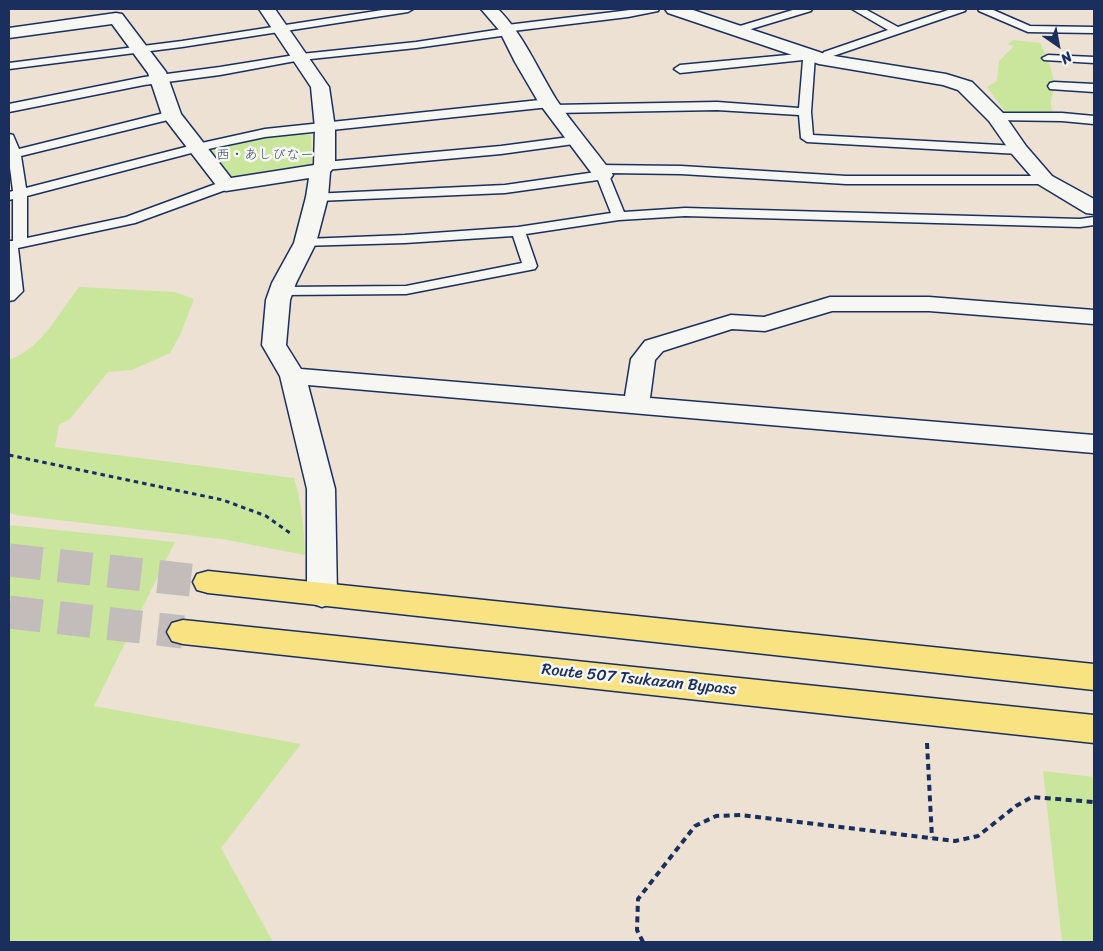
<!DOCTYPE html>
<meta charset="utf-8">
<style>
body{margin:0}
#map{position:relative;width:1103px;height:951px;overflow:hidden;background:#ece1d2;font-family:Sriracha,sans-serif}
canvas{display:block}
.frame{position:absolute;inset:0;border:10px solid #1b2f5e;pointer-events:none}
.north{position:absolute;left:1033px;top:20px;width:50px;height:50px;-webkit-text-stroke:4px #f6f6f2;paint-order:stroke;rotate:147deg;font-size:14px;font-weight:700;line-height:20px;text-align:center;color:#1b2f5e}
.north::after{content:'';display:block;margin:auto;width:18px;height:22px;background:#1b2f5e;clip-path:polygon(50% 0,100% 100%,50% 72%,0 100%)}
</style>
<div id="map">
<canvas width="1103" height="951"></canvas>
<div class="frame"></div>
<div class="north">N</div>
</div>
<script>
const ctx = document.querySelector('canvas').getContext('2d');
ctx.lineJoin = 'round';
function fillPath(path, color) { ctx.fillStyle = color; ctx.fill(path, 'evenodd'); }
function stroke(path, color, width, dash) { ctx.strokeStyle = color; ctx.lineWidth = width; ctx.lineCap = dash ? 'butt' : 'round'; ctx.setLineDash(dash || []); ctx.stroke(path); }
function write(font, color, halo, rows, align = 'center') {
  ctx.font = font + ' Sriracha,"Klee One",sans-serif'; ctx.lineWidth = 5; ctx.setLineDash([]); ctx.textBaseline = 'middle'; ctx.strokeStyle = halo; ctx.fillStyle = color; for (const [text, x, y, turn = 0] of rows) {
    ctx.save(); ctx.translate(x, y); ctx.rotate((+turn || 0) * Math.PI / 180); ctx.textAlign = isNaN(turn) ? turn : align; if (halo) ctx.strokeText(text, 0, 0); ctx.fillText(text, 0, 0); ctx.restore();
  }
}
fillPath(new Path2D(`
 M 1013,40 L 1040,43 C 1047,56 1052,69 1054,84 C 1055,97 1047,100 1054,114 L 1006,113 L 987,87 L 997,81 L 999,61 L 1014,46 L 1008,44 Z
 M 293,133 L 311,135 L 312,163 L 306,169 L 232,179 L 203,150 L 253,138 Z
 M 79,287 L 175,292 L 194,299 L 181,333 L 170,353 L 132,370 L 108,372 L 70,419 L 59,425 L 55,447 L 294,478 C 302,503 304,528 305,555 L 222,539 L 15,515 L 9,512 L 9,360 C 42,348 58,314 79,287 Z
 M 9,525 L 175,542 L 94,706 L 301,744 L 221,848 L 273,942 L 9,942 Z
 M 1043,771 L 1094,777 L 1094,942 L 1062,942 Z`), '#cae69d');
stroke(new Path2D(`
 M 9,560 L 208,582
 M 9,612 L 183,632`), '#c2bdbb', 33, [33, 17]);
const lane = new Path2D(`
 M 389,9 L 413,9 L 408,12 L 182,47 L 9,69 L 9,63 L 182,41 Z
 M 638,9 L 659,9 L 658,11 L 628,17 L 513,31 L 512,34 L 508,35 L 416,48 L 301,60 L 220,75 L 144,85 L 9,112 L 9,104 L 144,77 L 220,67 L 301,54 L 416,42 L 502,29 L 503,26 L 507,25 Z
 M 796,9 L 812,9 L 811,11 L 738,33 L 734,34 L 728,31 L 730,29 Z
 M 852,9 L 865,9 L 898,27 L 951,9 L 966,9 L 965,11 L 833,56 L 829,62 L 821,62 L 819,60 L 824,52 L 888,30 Z
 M 978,9 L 991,9 L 1030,26 L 1094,27 L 1094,33 L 1028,32 L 979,11 Z
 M 809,53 L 815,56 L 811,112 L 813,135 L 1019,146 L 1025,150 L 1019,154 L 807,142 L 801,138 L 799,115 L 717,110 L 554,113 L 550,112 L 548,109 L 550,107 L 265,137 L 199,151 L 27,196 L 27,238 L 126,217 L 221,182 L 226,181 L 233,185 L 231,188 L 135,223 L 18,248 L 23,291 L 14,300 L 9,301 L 9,241 L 13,241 L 13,199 L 9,200 L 9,192 L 13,191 L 9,160 L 9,134 L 13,135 L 19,149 L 172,111 L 178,115 L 176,118 L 21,156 L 26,188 L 197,144 L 265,129 L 549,99 L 553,100 L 555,103 L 553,105 L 717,102 L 799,108 L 803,60 L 680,73 L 674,69 L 680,65 Z
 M 1048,55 L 1094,57 L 1094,63 L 1044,60 L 1042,58 Z
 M 1054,82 L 1094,84 L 1094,92 L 1050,89 L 1048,86 L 1050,83 Z
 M 996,113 L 1062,113 L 1094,116 L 1094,124 L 1062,121 L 992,120 L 990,117 Z
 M 577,136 L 583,140 L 581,143 L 501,154 L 325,170 L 318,166 L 325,162 L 501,146 Z
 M 599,165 L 681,166 L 846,176 L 1045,176 L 1052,180 L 1045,184 L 846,184 L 681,174 L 608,173 L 624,212 L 685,208 L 1080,219 L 1094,217 L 1094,225 L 1080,227 L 685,216 L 619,220 L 526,234 L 537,266 L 535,269 L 530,270 L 406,294 L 282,295 L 277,294 L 275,291 L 277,288 L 282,287 L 406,286 L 522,263 L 513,236 L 405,243 L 300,246 L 298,243 L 300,240 L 305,239 L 405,235 L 518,227 L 611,213 L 598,180 L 505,193 L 317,201 L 312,200 L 310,197 L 312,194 L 505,185 L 596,172 L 592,169 Z`);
const street = new Path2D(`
 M 259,9 L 275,9 L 329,87 L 335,128 L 335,166 L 330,172 L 328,197 L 316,243 L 296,283 L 290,300 L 286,345 L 301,369 L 625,396 L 631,359 L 645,341 L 731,315 L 764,317 L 830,297 L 929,297 L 1094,310 L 1094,324 L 929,311 L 832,311 L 765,331 L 732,329 L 663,351 L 655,360 L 650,398 L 1094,435 L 1094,453 L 308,385 L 335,489 L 337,595 L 333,603 L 322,607 L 311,603 L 307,595 L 307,489 L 280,376 L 262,345 L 266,300 L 272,283 L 294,243 L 306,197 L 309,178 L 226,191 L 219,189 L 162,115 L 148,73 L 112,24 L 9,38 L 9,28 L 116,13 L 122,14 L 166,72 L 181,114 L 231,178 L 314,165 L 315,128 L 311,87 Z
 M 481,9 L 498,9 C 523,34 537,68 556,99 C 573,125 595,149 613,175 L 610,179 L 603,181 L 596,179 L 539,103 L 515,62 L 499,30 Z
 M 665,9 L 690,9 L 828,55 L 946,74 L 972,82 L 1003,113 L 1026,146 L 1052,176 L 1094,199 L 1094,214 L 1086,213 L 1038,184 L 1012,154 L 989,121 L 958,90 L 943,85 L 819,64 L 668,13 Z`);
const highway = new Path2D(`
 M 208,571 L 1094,664 L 1094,690 L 208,593 L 197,590 L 193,582 L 197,574 Z
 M 183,620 L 1094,715 L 1094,743 L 183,644 L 172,641 L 167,632 L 172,623 Z`);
stroke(lane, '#1b2f5e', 3);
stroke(street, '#1b2f5e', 3);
stroke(highway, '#1b2f5e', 3);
stroke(new Path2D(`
 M 9,455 L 223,500 L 266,516 L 290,533`), '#1b2f5e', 3, [4.5, 4]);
stroke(new Path2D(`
 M 927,743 L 932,838
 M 643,942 L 637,930 L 638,899 L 695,826 L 716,816 L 741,815 L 955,841 L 978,836 L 1016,806 L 1032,797 L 1094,802`), '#1b2f5e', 4, [6, 4.5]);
fillPath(lane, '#f6f6f2');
fillPath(street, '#f6f6f2');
fillPath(highway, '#f8e281');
write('14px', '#3e546b', '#f6f6f2', [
 ["西・あしびなー",265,155]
]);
write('16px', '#1b2f5e', '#f6f6f2', [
 ["Route 507 Tsukazan Bypass",639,680,6]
]);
</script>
